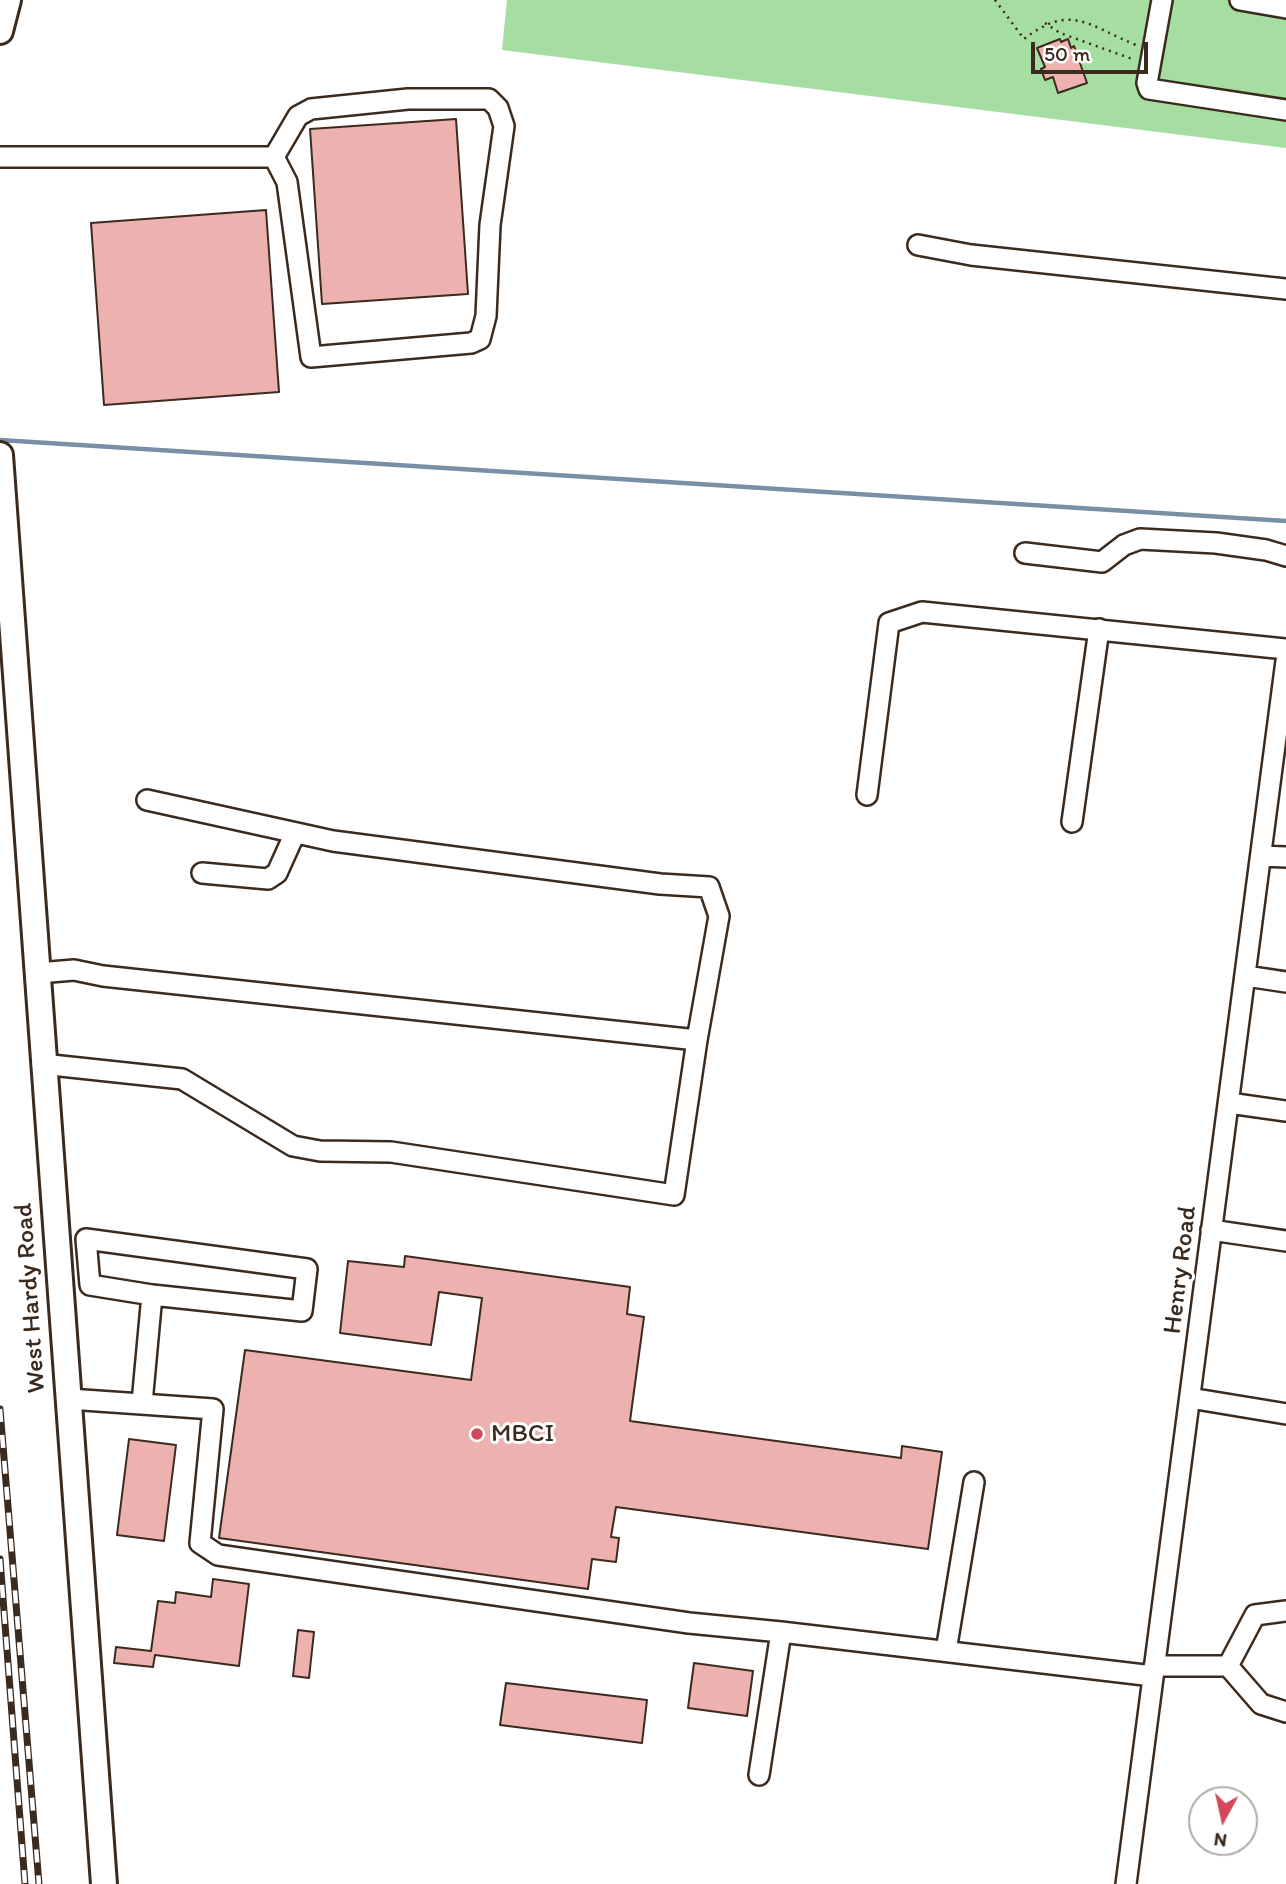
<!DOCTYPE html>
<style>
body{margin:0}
#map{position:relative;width:1286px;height:1884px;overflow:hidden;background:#fff;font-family:Itim,sans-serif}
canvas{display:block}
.north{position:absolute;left:1188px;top:1786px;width:70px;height:70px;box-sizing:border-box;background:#fff;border:2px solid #b1aaa5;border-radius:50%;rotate:188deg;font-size:19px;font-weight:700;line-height:28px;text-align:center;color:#3b2a1e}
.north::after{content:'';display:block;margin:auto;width:24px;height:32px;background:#d1495b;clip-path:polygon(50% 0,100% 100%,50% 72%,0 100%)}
.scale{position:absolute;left:1031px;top:42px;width:117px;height:32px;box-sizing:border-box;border:4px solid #3b2a1e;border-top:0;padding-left:9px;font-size:21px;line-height:24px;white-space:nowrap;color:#3b2a1e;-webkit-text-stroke:5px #fff;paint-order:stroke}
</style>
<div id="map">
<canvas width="1286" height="1884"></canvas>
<div class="north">N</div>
<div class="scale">50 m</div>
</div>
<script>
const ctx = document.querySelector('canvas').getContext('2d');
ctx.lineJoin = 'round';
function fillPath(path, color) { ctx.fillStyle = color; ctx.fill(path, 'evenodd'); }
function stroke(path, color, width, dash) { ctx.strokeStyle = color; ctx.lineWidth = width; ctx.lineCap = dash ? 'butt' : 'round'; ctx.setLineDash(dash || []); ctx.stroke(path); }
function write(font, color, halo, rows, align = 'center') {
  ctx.font = font + ' Itim,sans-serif'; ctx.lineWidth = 6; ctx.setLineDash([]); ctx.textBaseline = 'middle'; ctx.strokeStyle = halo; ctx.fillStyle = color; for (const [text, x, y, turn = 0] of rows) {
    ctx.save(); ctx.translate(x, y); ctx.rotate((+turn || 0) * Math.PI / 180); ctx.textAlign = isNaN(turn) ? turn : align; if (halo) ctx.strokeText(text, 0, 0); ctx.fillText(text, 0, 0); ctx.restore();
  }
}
fillPath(new Path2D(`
 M 507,0 L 1286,0 L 1286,148 L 502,50 Z`), '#a6dea2');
stroke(new Path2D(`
 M 0,440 L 1286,521`), '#798fa5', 4.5);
const building = new Path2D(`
 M 1060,39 L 1061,42 L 1068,39 L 1071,48 L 1074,46 L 1087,83 L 1058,93 L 1053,77 L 1045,80 L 1041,69 L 1045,67 L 1037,48 Z
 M 456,119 L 468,294 L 322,304 L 310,129 Z
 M 266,210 L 279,392 L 104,405 L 91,223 Z
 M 405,1256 L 630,1287 L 627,1314 L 644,1317 L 630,1421 L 901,1458 L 902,1446 L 942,1452 L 928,1549 L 616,1507 L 611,1537 L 619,1538 L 616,1562 L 592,1559 L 588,1589 L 219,1538 L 245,1350 L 471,1380 L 482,1298 L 439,1292 L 431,1345 L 340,1333 L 348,1261 L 404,1267 Z
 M 129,1439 L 176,1445 L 164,1541 L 117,1535 Z
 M 213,1579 L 249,1584 L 239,1666 L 155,1655 L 153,1667 L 114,1663 L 116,1647 L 151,1651 L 158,1601 L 175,1603 L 176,1592 L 211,1597 Z
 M 298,1630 L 314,1632 L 309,1678 L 293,1676 Z
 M 694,1663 L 753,1671 L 747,1716 L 688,1708 Z
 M 506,1683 L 647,1700 L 642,1743 L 500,1725 Z`);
fillPath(building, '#edb1b0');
stroke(building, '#3b2a1e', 2);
const minor = new Path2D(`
 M 1162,0 L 1147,83 L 1149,89 L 1286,110
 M 1240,0 L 1286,8
 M 0,157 L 274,157 L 287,182 L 311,357 L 471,343 L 480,339 L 486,316 L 490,225 L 504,126 L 498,108 L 489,99 L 408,99 L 311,109 L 298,116 L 274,157
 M 918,245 L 971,255 L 1286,289
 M 1025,553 L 1102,562 L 1124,545 L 1140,539 L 1216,543 L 1266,550 L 1286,556
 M 867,795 L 889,623 L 922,612 L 1286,649
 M 147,800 L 333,841 L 660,884 L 709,887 L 719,916 L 697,1040
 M 1072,822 L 1099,629
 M 1261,856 L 1286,857
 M 202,873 L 268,879 L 277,873 L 295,833
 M 38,973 L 74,970 L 103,976 L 697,1040 L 674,1195 L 391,1152 L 320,1151 L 293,1146 L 182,1079 L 42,1064
 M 1246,976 L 1286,982
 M 1229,1103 L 1286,1111
 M 1211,1230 L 1286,1241
 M 86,1239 L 307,1269 L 302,1311 L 152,1295 L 90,1285 Z
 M 1190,1398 L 1286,1414
 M 69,1399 L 213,1409 L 200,1543 L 218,1555 L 689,1623 L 781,1632
 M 142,1403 L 152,1295
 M 946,1651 L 974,1482
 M 1154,1666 L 1228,1666 L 1261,1704 L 1286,1712
 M 1228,1666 L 1255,1615 L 1286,1611
 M 759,1775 L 781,1632 L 1153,1676
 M 1126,1884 L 1286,661`);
const major = new Path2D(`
 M 0,31 L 8,0
 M 0,455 L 104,1884`);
stroke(minor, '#3b2a1e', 24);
stroke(major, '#3b2a1e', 30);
stroke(new Path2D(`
 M 995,0 L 1024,39 C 1071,3 1087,25 1136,45
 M 1045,23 L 1060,33 L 1135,60`), '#3b2a1e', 2.5, [2, 5]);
stroke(minor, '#fff', 19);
stroke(major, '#fff', 24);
const rail = new Path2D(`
 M 0,1409 L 39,1884
 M 0,1559 L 25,1884`);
stroke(rail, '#3b2a1e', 7);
stroke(rail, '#fff', 4.5, [13]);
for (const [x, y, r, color] of [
 [477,1434,7,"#d1495b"]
]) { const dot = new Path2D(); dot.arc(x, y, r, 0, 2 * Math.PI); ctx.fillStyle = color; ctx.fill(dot); stroke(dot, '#fff', 2.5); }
write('26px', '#3b2a1e', '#fff', [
 ["Henry Road",1181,1270,-83],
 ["West Hardy Road",31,1298,-94]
]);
write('26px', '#3b2a1e', '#fff', [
 ["MBCI",491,1434]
], 'left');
</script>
